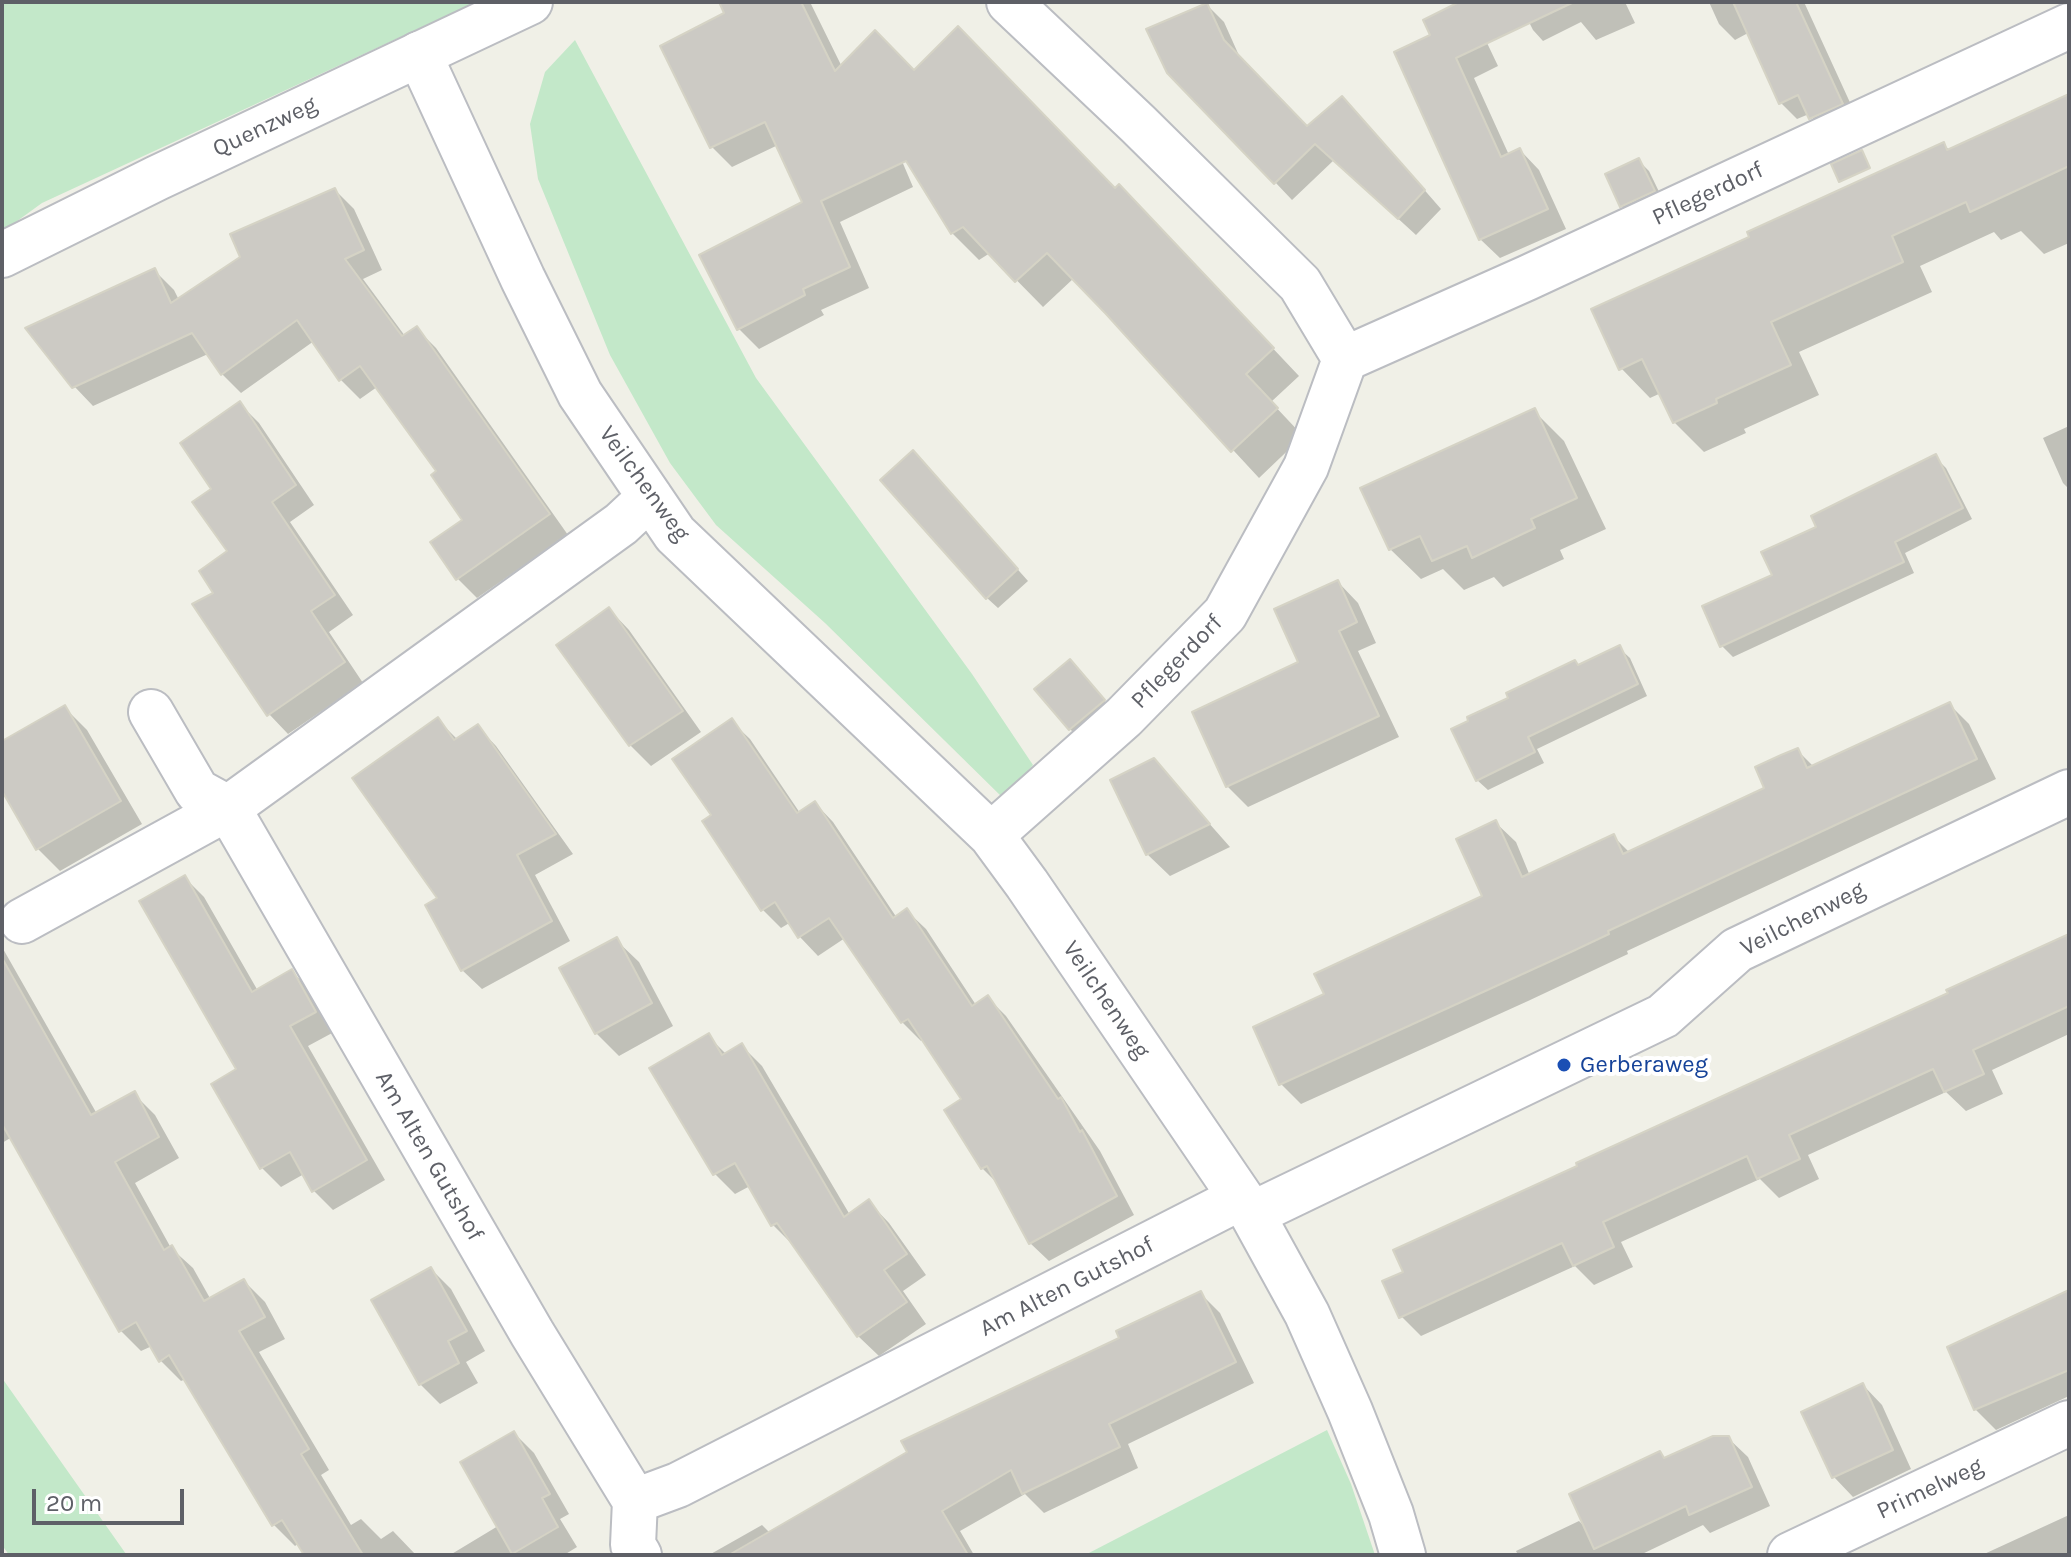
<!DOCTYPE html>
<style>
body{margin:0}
#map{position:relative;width:2071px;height:1557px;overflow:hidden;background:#f0f0e7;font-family:Karla,sans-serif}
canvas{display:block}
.frame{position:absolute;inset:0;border:4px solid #5e6067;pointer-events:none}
.scale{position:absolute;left:32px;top:1489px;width:152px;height:36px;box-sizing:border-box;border:4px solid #5e6067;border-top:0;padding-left:10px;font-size:24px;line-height:28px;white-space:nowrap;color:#5e6067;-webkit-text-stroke:6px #fff;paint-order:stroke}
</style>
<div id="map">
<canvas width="2071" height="1557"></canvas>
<div class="frame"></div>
<div class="scale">20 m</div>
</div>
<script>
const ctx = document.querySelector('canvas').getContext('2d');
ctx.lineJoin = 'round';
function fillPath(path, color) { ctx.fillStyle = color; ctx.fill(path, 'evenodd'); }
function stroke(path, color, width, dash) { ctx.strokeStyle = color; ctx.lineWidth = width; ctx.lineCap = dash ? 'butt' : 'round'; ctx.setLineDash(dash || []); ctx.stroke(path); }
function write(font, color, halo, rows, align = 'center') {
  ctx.font = font + ' Karla,sans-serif'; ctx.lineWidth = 8; ctx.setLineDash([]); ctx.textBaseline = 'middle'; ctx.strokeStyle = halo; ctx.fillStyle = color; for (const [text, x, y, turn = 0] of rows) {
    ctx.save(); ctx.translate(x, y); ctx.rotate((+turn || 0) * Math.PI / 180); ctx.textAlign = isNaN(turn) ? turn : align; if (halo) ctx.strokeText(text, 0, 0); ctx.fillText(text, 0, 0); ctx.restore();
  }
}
fillPath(new Path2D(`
 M 2,2 L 476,2 L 42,203 L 2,232 Z
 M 575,40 L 756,378 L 972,674 L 1033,765 L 1004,799 L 825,623 L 716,525 L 670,463 L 610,355 L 538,179 L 530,124 L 545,72 Z
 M 2,1378 L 126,1554 L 127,1555 L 9,1555 L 2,1545 Z
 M 1327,1430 L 1351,1484 L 1375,1555 L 1085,1555 Z`), '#c3e8c9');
fillPath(new Path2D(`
 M 750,2 L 810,2 L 842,67 L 1016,86 L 1116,190 L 1146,214 L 1299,376 L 1271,402 L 1303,436 L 1259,478 L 1074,278 L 1043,307 L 990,253 L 979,260 L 952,233 L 895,139 L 893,140 L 913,187 L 840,222 L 869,288 L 821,310 L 824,315 L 759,349 L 739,329 L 805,203 L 778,145 L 732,167 L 712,147 Z
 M 1519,2 L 1625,2 L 1635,23 L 1596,40 L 1581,22 L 1543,41 L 1533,30 Z
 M 1709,2 L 1804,2 L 1858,120 L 1827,134 L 1809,114 L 1797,119 L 1781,103 L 1748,33 L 1735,40 L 1719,24 Z
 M 1207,5 L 1224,22 L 1241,60 L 1307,129 L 1342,98 L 1360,116 L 1441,209 L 1416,235 L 1334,160 L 1292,200 L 1275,182 Z
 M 1478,24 L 1498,66 L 1474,78 L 1509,155 L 1520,150 L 1539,170 L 1566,229 L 1500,258 L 1480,239 L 1433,35 Z
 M 2069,97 L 2069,243 L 2044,254 L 2021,231 L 2001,240 L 1994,232 L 1920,266 L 1932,292 L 1799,352 L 1819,395 L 1744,429 L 1746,433 L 1704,452 L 1674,422 L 1661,393 L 1650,398 L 1621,368 L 1752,238 L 1944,144 L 1950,151 Z
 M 1638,160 L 1649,171 L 1664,202 L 1633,217 L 1622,206 Z
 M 335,190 L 354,209 L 382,270 L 363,279 L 405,336 L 416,328 L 436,348 L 568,535 L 477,598 L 457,578 L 465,520 L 439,472 L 377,387 L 360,399 L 341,380 L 314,341 L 241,393 L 222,374 L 208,354 L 93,406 L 74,386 L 155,271 L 174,290 L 179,300 L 243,257 Z
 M 240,404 L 259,423 L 314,505 L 290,522 L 353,615 L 329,632 L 363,683 L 288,734 L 269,714 L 216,594 L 229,552 L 214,489 Z
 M 1534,411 L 1564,441 L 1606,529 L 1560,550 L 1564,559 L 1503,587 L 1494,577 L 1464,590 L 1443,569 L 1421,579 L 1390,549 Z
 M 2069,426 L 2069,489 L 2063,483 L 2043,438 Z
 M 1935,457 L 1946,468 L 1972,519 L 1905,553 L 1914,573 L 1733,657 L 1722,646 L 1775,576 L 1819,528 Z
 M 924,464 L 1028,581 L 998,608 L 987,598 Z
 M 1338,582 L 1358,603 L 1376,643 L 1358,651 L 1399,737 L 1248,807 L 1227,786 L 1300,663 Z
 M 609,609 L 629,630 L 701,732 L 651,766 L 630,745 L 558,645 Z
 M 1619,648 L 1630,658 L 1647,696 L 1537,749 L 1544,763 L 1488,790 L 1477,780 L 1579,667 Z
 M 1080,673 L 1114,712 L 1081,740 L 1070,729 Z
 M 1949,704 L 1969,724 L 1996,779 L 1627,951 L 1628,954 L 1528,1001 L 1301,1104 L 1281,1084 L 1326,995 L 1485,897 L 1496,823 L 1516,842 L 1530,876 L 1613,836 L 1630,853 L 1767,789 L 1797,750 L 1814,767 Z
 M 65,708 L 87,730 L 142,824 L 60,871 L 37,848 L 2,787 L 2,744 Z
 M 438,720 L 458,740 L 477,726 L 496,746 L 573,854 L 535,875 L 570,941 L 482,989 L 462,970 L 440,899 Z
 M 731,721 L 750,739 L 800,813 L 815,803 L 833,822 L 897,918 L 907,911 L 926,929 L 976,1005 L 988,998 L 1006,1016 L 1100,1151 L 1134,1215 L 1049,1261 L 1030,1243 L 999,1185 L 982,1168 L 964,1099 L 924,1039 L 921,1041 L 902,1022 L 845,938 L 818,956 L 800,937 L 791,922 L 781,928 L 763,910 L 714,816 Z
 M 1154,761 L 1230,847 L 1170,876 L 1147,854 Z
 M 184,877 L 204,897 L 258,991 L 292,972 L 312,991 L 334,1032 L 308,1046 L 385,1180 L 333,1210 L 314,1191 L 304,1174 L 281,1187 L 262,1168 L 239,1070 Z
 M 2069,937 L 2069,1034 L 1992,1070 L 2003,1094 L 1966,1111 L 1946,1092 L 1808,1155 L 1819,1179 L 1779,1198 L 1760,1179 L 1621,1242 L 1633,1267 L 1594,1285 L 1575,1266 L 1421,1336 L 1401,1316 L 1406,1273 L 1580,1167 L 1578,1164 Z
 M 616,940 L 639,962 L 673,1026 L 619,1056 L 596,1033 Z
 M 2,947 L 97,1114 L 134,1094 L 155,1115 L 179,1158 L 135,1183 L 171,1248 L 193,1268 L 211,1300 L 244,1281 L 265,1302 L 285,1339 L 259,1352 L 329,1470 L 321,1475 L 351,1525 L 361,1519 L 381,1539 L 393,1531 L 416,1555 L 306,1555 L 299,1543 L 295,1546 L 274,1525 L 186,1379 L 181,1381 L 160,1360 L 152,1346 L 141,1351 L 120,1330 L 12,1137 L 2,1143 Z
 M 708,1036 L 727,1055 L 742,1046 L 762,1066 L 850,1215 L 869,1202 L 889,1223 L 926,1275 L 903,1291 L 926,1324 L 879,1356 L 858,1336 L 793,1245 L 773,1225 L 750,1186 L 735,1194 L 715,1174 Z
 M 431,1269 L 451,1289 L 485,1351 L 466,1362 L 478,1383 L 440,1404 L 420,1384 Z
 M 2069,1292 L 2069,1396 L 1996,1430 L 1975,1409 L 1992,1330 L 1991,1327 Z
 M 1200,1293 L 1220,1313 L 1254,1383 L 1128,1444 L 1138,1468 L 1044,1513 L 1025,1494 L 960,1531 L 974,1555 L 709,1555 L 762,1525 L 770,1533 Z
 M 1863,1385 L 1882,1405 L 1911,1469 L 1853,1497 L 1834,1477 L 1804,1413 Z
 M 514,1433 L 534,1453 L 569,1514 L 560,1519 L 577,1547 L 564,1555 L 450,1555 L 498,1526 Z
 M 1728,1438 L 1748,1457 L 1770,1506 L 1710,1533 L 1703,1525 L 1640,1555 L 1518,1555 L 1516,1551 L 1579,1521 L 1587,1529 L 1660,1454 L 1666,1459 Z
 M 2069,1515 L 2069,1555 L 1982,1555 Z`), '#0003');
const building = new Path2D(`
 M 719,2 L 801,2 L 835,71 L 875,30 L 914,70 L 958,26 L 1115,188 L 1119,184 L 1274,348 L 1246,374 L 1278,408 L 1231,452 L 1106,314 L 1047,253 L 1015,282 L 963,227 L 951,234 L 906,161 L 821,201 L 850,267 L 803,289 L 805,295 L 737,330 L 699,255 L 802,202 L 765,122 L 710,148 L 660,46 L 724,13 Z
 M 1459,2 L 1574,2 L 1456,58 L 1501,157 L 1520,148 L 1548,209 L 1479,240 L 1394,52 L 1430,35 L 1423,20 Z
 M 1733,2 L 1796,2 L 1843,104 L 1809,119 L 1798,95 L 1779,104 Z
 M 1207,3 L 1224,40 L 1307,126 L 1342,96 L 1425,190 L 1398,219 L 1315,144 L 1274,184 L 1167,73 L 1146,29 Z
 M 2069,94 L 2069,166 L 1970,212 L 1966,202 L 1892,236 L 1903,262 L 1771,322 L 1791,365 L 1716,399 L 1717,403 L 1673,423 L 1642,359 L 1619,370 L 1591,309 L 1749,237 L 1747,232 L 1944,142 L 1947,150 Z
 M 1862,150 L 1870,168 L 1839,182 L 1831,164 Z
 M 1639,158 L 1655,191 L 1620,207 L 1605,174 Z
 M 335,188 L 364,250 L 345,259 L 402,336 L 417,326 L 550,514 L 456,580 L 430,542 L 462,520 L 431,475 L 436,471 L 360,366 L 339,381 L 297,320 L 221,375 L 192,333 L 72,388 L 25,328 L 155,268 L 171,303 L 240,257 L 230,234 Z
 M 240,401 L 296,485 L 272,502 L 335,595 L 311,611 L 345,662 L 267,716 L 192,604 L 213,593 L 199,571 L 227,551 L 192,502 L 211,489 L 180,443 Z
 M 1535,408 L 1577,498 L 1531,519 L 1535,528 L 1472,558 L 1467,546 L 1432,561 L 1420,536 L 1389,550 L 1360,488 Z
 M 913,450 L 1018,569 L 986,599 L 880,480 Z
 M 1936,454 L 1963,508 L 1895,542 L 1904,562 L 1720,647 L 1702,606 L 1772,575 L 1761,552 L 1816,527 L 1811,516 Z
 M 1338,580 L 1357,622 L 1339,631 L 1379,716 L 1226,787 L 1192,712 L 1298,662 L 1274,609 Z
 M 609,607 L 683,711 L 629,746 L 556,645 Z
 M 1620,645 L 1638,684 L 1528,737 L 1535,752 L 1476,781 L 1451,729 L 1468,721 L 1467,717 L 1508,698 L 1506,693 L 1575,660 L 1578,665 Z
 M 1070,659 L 1105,700 L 1069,730 L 1034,689 Z
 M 1950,702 L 1977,759 L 1608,931 L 1609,934 L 1573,951 L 1279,1085 L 1253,1027 L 1324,994 L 1314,974 L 1482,896 L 1456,839 L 1496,820 L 1522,877 L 1614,834 L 1623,854 L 1764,788 L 1755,767 L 1781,755 L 1798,748 L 1807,768 Z
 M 65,705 L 121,801 L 36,850 L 2,791 L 2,741 Z
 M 438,717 L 454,740 L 478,724 L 556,834 L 517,855 L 552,921 L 461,971 L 425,905 L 437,898 L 352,778 Z
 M 732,718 L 797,813 L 815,801 L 893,918 L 907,908 L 972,1006 L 988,995 L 1058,1099 L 1061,1097 L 1080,1132 L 1082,1130 L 1117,1196 L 1029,1244 L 987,1166 L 981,1169 L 944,1110 L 961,1099 L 908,1019 L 901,1023 L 829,918 L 798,938 L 775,902 L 761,911 L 702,821 L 711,815 L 672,759 Z
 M 1154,758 L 1210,824 L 1146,855 L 1110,780 Z
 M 185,875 L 252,992 L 292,969 L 316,1012 L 290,1026 L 367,1160 L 312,1192 L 290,1152 L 260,1169 L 211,1084 L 236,1069 L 139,901 Z
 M 2069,934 L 2069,1006 L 1973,1050 L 1984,1074 L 1944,1092 L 1933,1069 L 1789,1135 L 1800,1159 L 1757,1179 L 1747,1156 L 1603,1222 L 1614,1247 L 1573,1266 L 1562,1243 L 1399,1318 L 1382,1281 L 1403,1272 L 1393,1250 L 1577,1166 L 1576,1163 L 1948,993 L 1946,990 Z
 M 617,937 L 652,1003 L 595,1034 L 559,968 Z
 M 2,958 L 91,1115 L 135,1091 L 159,1137 L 115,1162 L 164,1250 L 172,1245 L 204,1301 L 244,1279 L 265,1317 L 239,1331 L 309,1449 L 301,1454 L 363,1555 L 304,1555 L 282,1520 L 272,1526 L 169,1355 L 159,1362 L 136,1322 L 119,1332 L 2,1124 Z
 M 709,1033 L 722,1055 L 742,1043 L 844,1217 L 869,1199 L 907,1254 L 884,1270 L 907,1302 L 857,1337 L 777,1223 L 771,1226 L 735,1163 L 713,1175 L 649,1068 Z
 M 431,1267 L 467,1331 L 448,1341 L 459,1363 L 419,1385 L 371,1300 Z
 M 2069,1290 L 2069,1370 L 1974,1410 L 1947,1347 Z
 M 1201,1291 L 1236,1362 L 1109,1424 L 1120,1447 L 1022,1494 L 1011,1470 L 942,1511 L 968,1555 L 729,1555 L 907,1452 L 901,1441 L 1119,1338 L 1116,1331 Z
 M 1863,1383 L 1893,1450 L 1832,1478 L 1801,1412 Z
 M 514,1431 L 550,1494 L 542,1498 L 558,1527 L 512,1554 L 460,1462 Z
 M 1713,1436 L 1729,1436 L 1752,1487 L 1689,1515 L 1686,1506 L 1594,1549 L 1569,1494 L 1660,1451 L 1664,1458 Z`);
fillPath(building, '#cccac4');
stroke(building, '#d5d3c5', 2);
const minor = new Path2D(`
 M 1009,2 L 1138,124 L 1300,284 L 1345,359 L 1527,278 L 2069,26
 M 419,54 L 523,279 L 580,394 L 675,534 L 991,835 L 1027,884 L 1252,1214 L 1307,1314 L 1350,1411 L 1391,1514 L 1403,1555
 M 650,497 L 621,524 L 228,808 L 532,1333 L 635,1501 L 678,1485 L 1240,1198
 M 991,835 L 1124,717 L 1225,614 L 1306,467 L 1345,359
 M 22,921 L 228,808 L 197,791 L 151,712
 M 1252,1214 L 1663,1016 L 1737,950 L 2069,792
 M 635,1501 L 633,1545 L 639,1555
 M 1790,1555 L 2069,1423`);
const tertiary = new Path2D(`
 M 2,255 L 157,178 L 530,2`);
stroke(minor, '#bbbdc2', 48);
stroke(tertiary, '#bbbdc2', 48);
stroke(minor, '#fff', 44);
stroke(tertiary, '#fff', 44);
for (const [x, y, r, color] of [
 [1564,1065,8,"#1a4fb4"]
]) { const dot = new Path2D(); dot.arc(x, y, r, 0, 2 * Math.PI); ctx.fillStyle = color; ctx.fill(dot); stroke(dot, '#fff', 3); }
write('24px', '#5e6067', '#fff', [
 ["Quenzweg",265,127,-25],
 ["Pflegerdorf",1708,194,-25],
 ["Veilchenweg",644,484,54],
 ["Pflegerdorf",1177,662,-46],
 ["Veilchenweg",1803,919,-27],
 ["Veilchenweg",1106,1000,56],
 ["Am Alten Gutshof",429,1156,60],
 ["Am Alten Gutshof",1067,1287,-27],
 ["Primelweg",1930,1489,-25]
]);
write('24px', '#164399', '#fff', [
 ["Gerberaweg",1580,1065]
], 'left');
</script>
